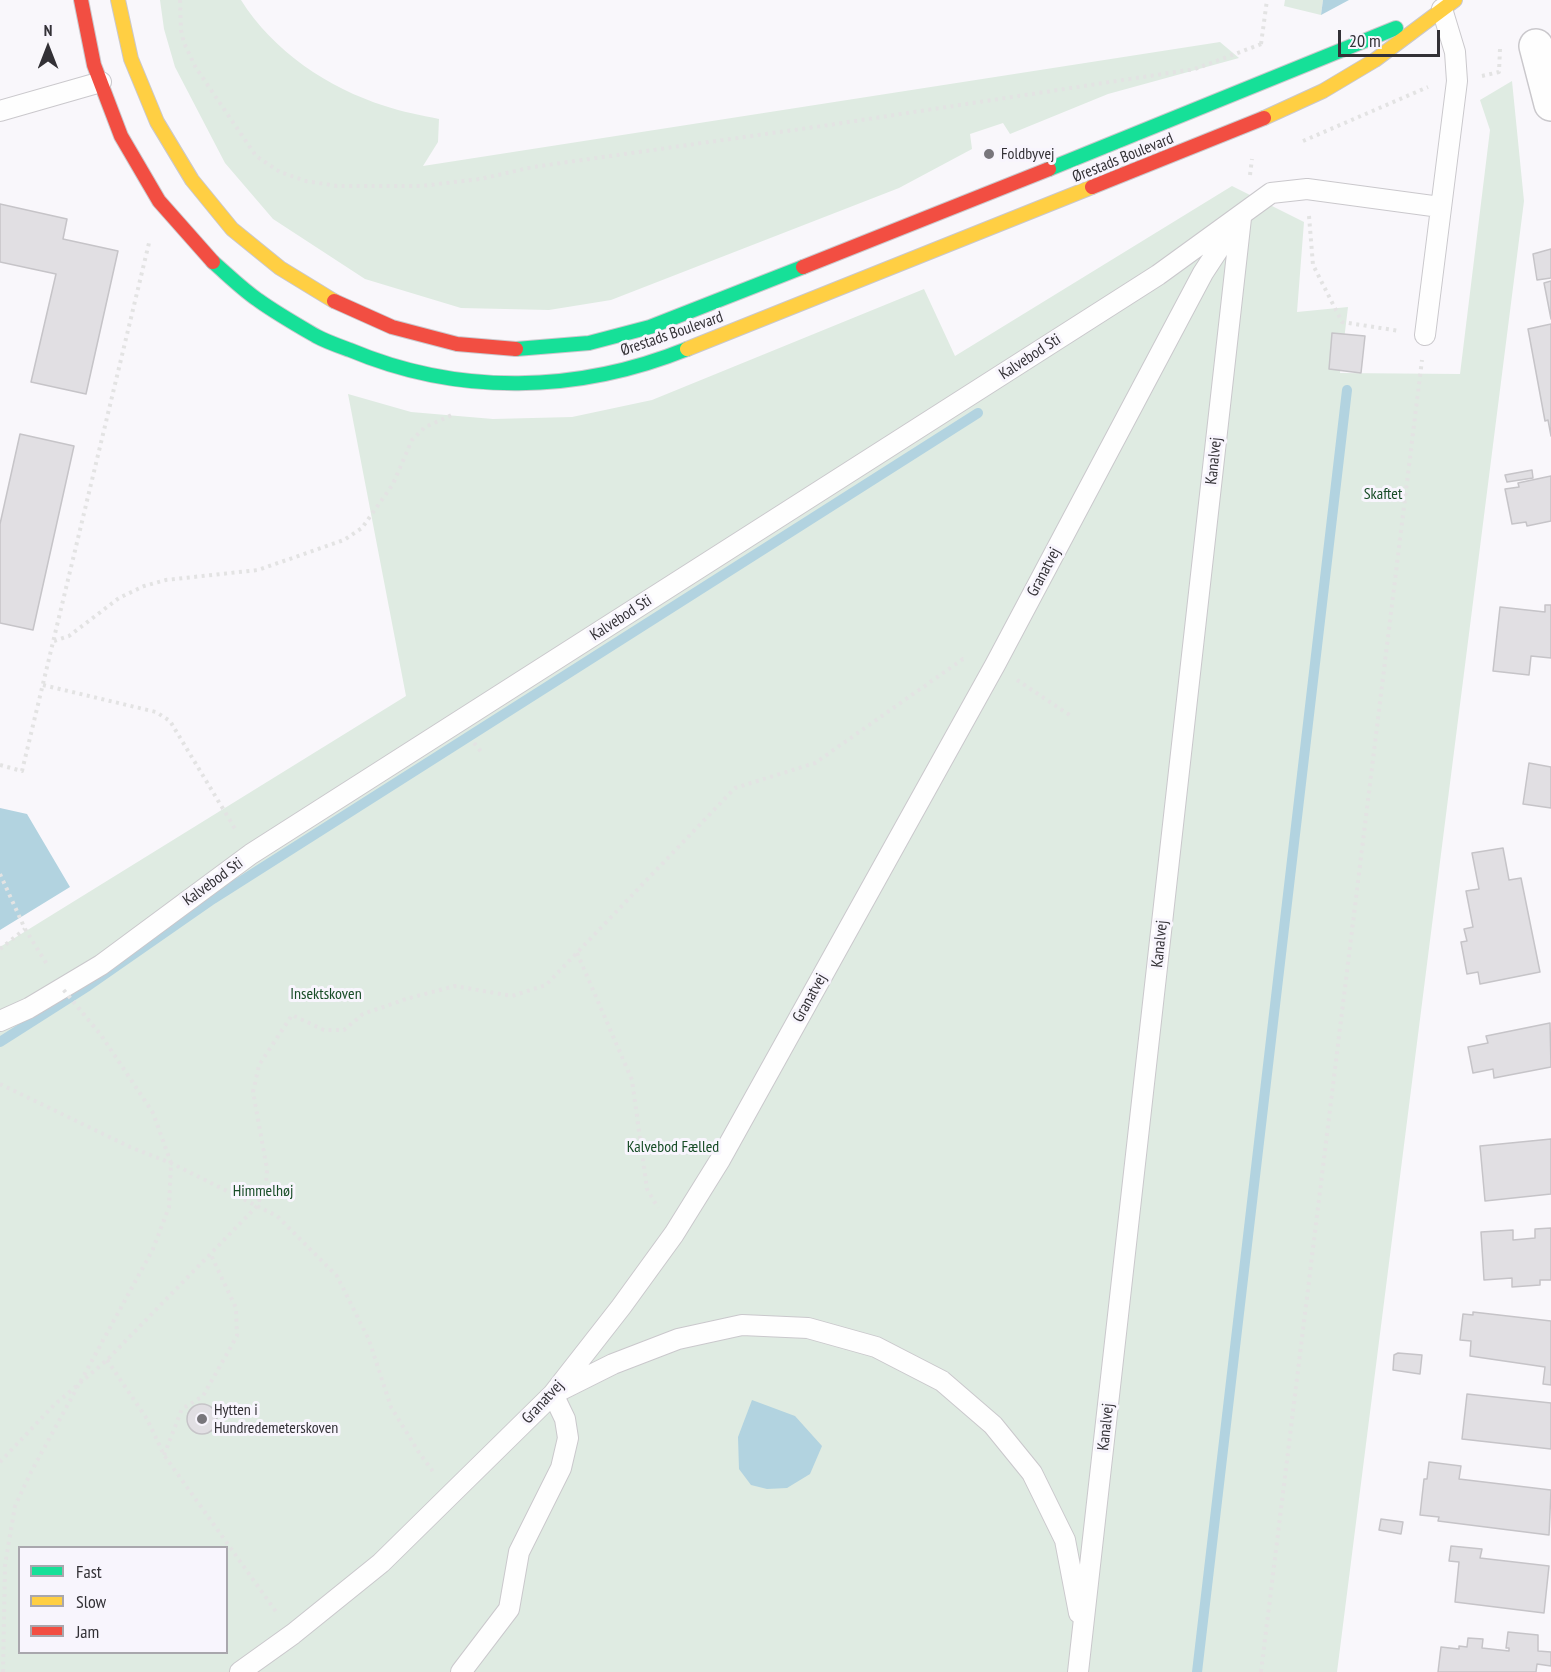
<!DOCTYPE html>
<meta charset="utf-8">
<style>
body{margin:0}
#map{position:relative;width:1551px;height:1672px;overflow:hidden;background:#f9f7fb;font-family:"PT Sans Narrow",sans-serif}
canvas{display:block}
.legend{position:absolute;left:18px;top:1546px;width:210px;height:108px;box-sizing:border-box;background:#f8f5fd;border:2px solid #a9a7ad;margin:0;padding:8px 10px;list-style:none;font-size:18px;color:#333136}
.legend li{display:flex;align-items:center;gap:12px;height:30px}
.legend b{width:30px;border:2px solid #a9a7ad}
.north{position:absolute;left:18px;top:18px;width:60px;height:60px;-webkit-text-stroke:4px #f8f5fd;paint-order:stroke;rotate:0deg;font-size:16px;font-weight:700;line-height:24px;text-align:center;color:#333136}
.north::after{content:'';display:block;margin:auto;width:21px;height:27px;background:#333136;clip-path:polygon(50% 0,100% 100%,50% 72%,0 100%)}
.scale{position:absolute;left:1338px;top:30px;width:102px;height:27px;box-sizing:border-box;border:3px solid #333136;border-top:0;padding-left:8px;font-size:18px;line-height:21px;white-space:nowrap;color:#333136;-webkit-text-stroke:4px #f8f5fd;paint-order:stroke}
</style>
<div id="map">
<canvas width="1551" height="1672"></canvas>
<ul class="legend">
<li><b style="height:8px;background:#16e098"></b>Fast</li>
<li><b style="height:8px;background:#ffcf43"></b>Slow</li>
<li><b style="height:8px;background:#f24e42"></b>Jam</li>
</ul>
<div class="north">N</div>
<div class="scale">20 m</div>
</div>
<script>
const ctx = document.querySelector('canvas').getContext('2d');
ctx.lineJoin = 'round';
function fillPath(path, color) { ctx.fillStyle = color; ctx.fill(path, 'evenodd'); }
function stroke(path, color, width, dash) { ctx.strokeStyle = color; ctx.lineWidth = width; ctx.lineCap = dash ? 'butt' : 'round'; ctx.setLineDash(dash || []); ctx.stroke(path); }
function write(font, color, halo, rows, align = 'center') {
  ctx.font = font + ' "PT Sans Narrow",sans-serif'; ctx.lineWidth = 6; ctx.setLineDash([]); ctx.textBaseline = 'middle'; ctx.strokeStyle = halo; ctx.fillStyle = color; for (const [text, x, y, turn = 0] of rows) {
    ctx.save(); ctx.translate(x, y); ctx.rotate((+turn || 0) * Math.PI / 180); ctx.textAlign = isNaN(turn) ? turn : align; if (halo) ctx.strokeText(text, 0, 0); ctx.fillText(text, 0, 0); ctx.restore();
  }
}
fillPath(new Path2D(`
 M 160,0 L 241,0 C 273,51 328,88 385,106 C 402,112 421,115 439,119 L 438,142 L 423,166 L 1220,42 L 1239,58 L 1108,94 L 1010,134 L 1003,123 L 970,134 L 972,149 L 899,188 L 611,300 L 549,310 L 461,308 L 365,279 L 273,219 L 225,163 L 175,67 L 164,29 Z
 M 1285,0 L 1323,0 L 1321,15 L 1284,6 Z
 M 1512,81 L 1524,201 L 1337,1672 L 0,1672 L 0,947 L 406,696 L 348,394 L 411,412 L 493,419 L 572,417 L 652,400 L 924,289 L 955,356 L 1232,186 L 1304,222 L 1297,312 L 1348,307 L 1340,373 L 1460,374 L 1490,130 L 1480,100 ZM 20,1548 L 226,1548 L 226,1652 L 20,1652 Z`), '#dfebe2');
fillPath(new Path2D(`
 M 1323,0 L 1349,0 L 1321,15 Z
 M 0,808 L 27,814 L 70,887 L 0,930 Z
 M 752,1400 L 795,1416 L 822,1446 L 810,1474 L 787,1488 L 767,1489 L 751,1485 L 739,1469 L 738,1437 Z`), '#b2d3e0');
stroke(new Path2D(`
 M 0,1042 L 88,986 L 213,899 L 978,413
 M 1197,1672 L 1347,390`), '#b2d3e0', 10);
const building = new Path2D(`
 M 0,204 L 67,219 L 63,239 L 118,251 L 86,394 L 31,382 L 56,274 L 0,262 Z
 M 1551,249 L 1551,278 L 1537,280 L 1533,254 Z
 M 1551,281 L 1551,319 L 1544,283 Z
 M 1551,324 L 1551,436 L 1548,420 L 1545,421 L 1528,329 Z
 M 1332,333 L 1365,336 L 1361,373 L 1329,369 Z
 M 20,434 L 74,446 L 33,630 L 0,623 L 0,524 Z
 M 1532,470 L 1533,478 L 1507,482 L 1505,475 Z
 M 1551,476 L 1551,521 L 1527,526 L 1526,522 L 1512,524 L 1505,489 L 1519,487 L 1518,483 Z
 M 1545,605 L 1551,605 L 1551,658 L 1531,656 L 1529,675 L 1493,671 L 1500,607 L 1545,612 Z
 M 1529,763 L 1551,767 L 1551,808 L 1523,804 Z
 M 1503,848 L 1509,880 L 1521,878 L 1540,972 L 1480,984 L 1478,972 L 1467,974 L 1461,942 L 1467,941 L 1464,929 L 1473,927 L 1466,891 L 1479,889 L 1472,853 Z
 M 1550,1023 L 1551,1067 L 1494,1078 L 1493,1069 L 1473,1073 L 1468,1047 L 1488,1043 L 1486,1036 Z
 M 1551,1139 L 1551,1194 L 1485,1201 L 1480,1146 Z
 M 1551,1228 L 1551,1280 L 1540,1280 L 1540,1285 L 1512,1287 L 1512,1278 L 1484,1280 L 1481,1232 L 1513,1230 L 1513,1240 L 1535,1238 L 1535,1229 Z
 M 1473,1312 L 1551,1321 L 1551,1385 L 1543,1384 L 1545,1367 L 1470,1356 L 1471,1341 L 1460,1340 L 1463,1314 L 1473,1315 Z
 M 1398,1353 L 1422,1355 L 1420,1374 L 1393,1370 L 1394,1355 Z
 M 1467,1394 L 1551,1403 L 1551,1449 L 1462,1439 Z
 M187 1419a15 15 0 1 1 30 0a15 15 0 1 1-30 0Z
 M 1429,1462 L 1461,1466 L 1459,1479 L 1551,1490 L 1549,1535 L 1438,1521 L 1439,1517 L 1420,1515 L 1424,1479 L 1427,1479 Z
 M 1381,1519 L 1403,1522 L 1401,1534 L 1379,1530 Z
 M 1451,1546 L 1482,1549 L 1480,1558 L 1549,1566 L 1544,1613 L 1455,1602 L 1459,1562 L 1449,1561 Z
 M 1508,1632 L 1538,1635 L 1538,1651 L 1551,1652 L 1551,1666 L 1537,1664 L 1536,1672 L 1438,1672 L 1441,1647 L 1459,1649 L 1459,1646 L 1467,1647 L 1468,1638 L 1483,1639 L 1482,1648 L 1509,1651 L 1509,1648 L 1506,1648 Z`);
fillPath(building, '#e1dfe3');
stroke(building, '#c6c4c8', 1.5);
const lane = new Path2D(`
 M 0,111 L 101,82
 M 1425,335 L 1457,81 L 1455,52 L 1442,9
 M 0,1021 L 29,1008 L 101,965 L 251,854 L 1158,275 L 1271,193 L 1307,189 L 1440,207
 M 240,1672 L 293,1634 L 381,1563 L 553,1394 L 621,1307 L 674,1234 L 720,1160 L 995,665 L 1203,273 L 1241,215
 M 461,1672 L 509,1609 L 519,1552 L 561,1468 L 568,1438 L 565,1419 L 553,1394 L 613,1364 L 678,1339 L 742,1325 L 808,1328 L 876,1347 L 942,1381 L 993,1425 L 1032,1473 L 1065,1540 L 1079,1613
 M 1078,1672 L 1241,218`);
const street = new Path2D(`
 M 1536,46 L 1551,104`);
const fast = new Path2D(`
 M 1049,169 L 1396,28
 M 213,262 C 228,275 242,289 258,300 C 276,313 297,325 316,336 C 327,342 339,346 350,350 C 459,396 578,393 687,349
 M 516,349 L 589,343 L 650,327 L 803,267`);
const slow = new Path2D(`
 M 118,0 L 131,59 L 157,122 L 192,180 L 232,229 L 280,268 L 334,301
 M 1264,118 L 1323,91 L 1375,60 L 1455,0
 M 687,349 L 1092,187`);
const jam = new Path2D(`
 M 81,0 L 94,65 L 121,136 L 159,201 L 213,262
 M 1092,187 L 1264,118
 M 803,267 L 1049,169
 M 334,301 L 392,327 L 457,344 L 516,349`);
stroke(lane, '#cac8cc', 22);
stroke(street, '#cac8cc', 36);
stroke(fast, '#cac8cc', 16);
stroke(slow, '#cac8cc', 16);
stroke(jam, '#cac8cc', 16);
stroke(new Path2D(`
 M 180,0 L 181,30 L 184,43 L 196,68 L 256,156 L 280,172 L 306,181 L 337,186 L 421,186 L 480,179 L 533,167 L 829,125 L 1195,69 L 1264,43
 M 1261,44 L 1267,0
 M 1482,76 L 1499,72 L 1500,49
 M 1303,141 L 1428,87
 M 1250,175 L 1252,159
 M 1309,216 L 1313,265 L 1342,322 L 1400,331
 M 54,641 L 69,636 L 119,598 L 144,586 L 166,580 L 258,570 L 344,540 L 362,528 L 393,484 L 412,440 L 425,427 L 452,415
 M 1017,680 L 1071,716
 M 43,685 L 156,712 L 170,721 L 237,832
 M 474,743 L 483,754
 M 0,765 L 22,771 L 149,243
 M 0,874 L 25,929 L 48,966
 M 0,949 L 25,929
 M 577,953 L 632,1080 L 647,1189 L 658,1208
 M 0,1084 L 130,1147 L 171,1163 L 277,1216 L 337,1276 L 369,1340 L 391,1407 L 418,1451 L 434,1473
 M 107,1360 L 147,1419 L 164,1455 L 277,1613
 M 164,1455 L 182,1409 L 203,1396 L 237,1336 L 236,1308 L 211,1255
 M 0,1462 L 54,1405 L 107,1360 L 257,1206 L 266,1184 L 267,1169 L 253,1092 L 259,1065 L 292,1015 L 324,1030 L 344,1030 L 363,1014 L 406,999 L 455,986 L 512,996 L 546,985 L 735,788 L 815,763 L 963,659 L 967,660
 M 1261,1672 L 1422,360`), '#e3e3e3', 4, [3, 4.5]);
stroke(lane, '#fefefe', 20);
stroke(street, '#fefefe', 33);
stroke(fast, '#16e098', 14);
stroke(slow, '#ffcf43', 14);
stroke(jam, '#f24e42', 14);
stroke(new Path2D(`
 M 3,1672 L 5,1565 L 15,1506 L 31,1472 L 153,1249 L 169,1207 L 171,1163 L 153,1113 L 101,1035 L 62,988`), '#e3e3e3', 4, [3, 4.5]);
for (const [x, y, r, color] of [
 [989,154,6,"#78767b"],
 [202,1419,6,"#78767b"]
]) { const dot = new Path2D(); dot.arc(x, y, r, 0, 2 * Math.PI); ctx.fillStyle = color; ctx.fill(dot); stroke(dot, '#f8f5fd', 2); }
write('16px', '#333136', '#f8f5fd', [
 ["Foldbyvej",1001,154],
 ["Hytten i",214,1410],
 ["Hundredemeterskoven",214,1428]
], 'left');
write('16px', '#333136', '#f8f5fd', [
 ["Ørestads Boulevard",1123,158,-22],
 ["Ørestads Boulevard",672,334,-19],
 ["Kalvebod Sti",1030,357,-33],
 ["Kanalvej",1214,461,-84],
 ["Granatvej",1044,572,-62],
 ["Kalvebod Sti",621,618,-33],
 ["Kalvebod Sti",213,882,-36],
 ["Kanalvej",1160,944,-84],
 ["Granatvej",810,998,-61],
 ["Granatvej",543,1402,-47],
 ["Kanalvej",1106,1427,-84]
]);
write('16px', '#174c26', '#f8f5fd', [
 ["Skaftet",1383,494],
 ["Insektskoven",326,994],
 ["Kalvebod Fælled",673,1147],
 ["Himmelhøj",263,1191]
]);
</script>
